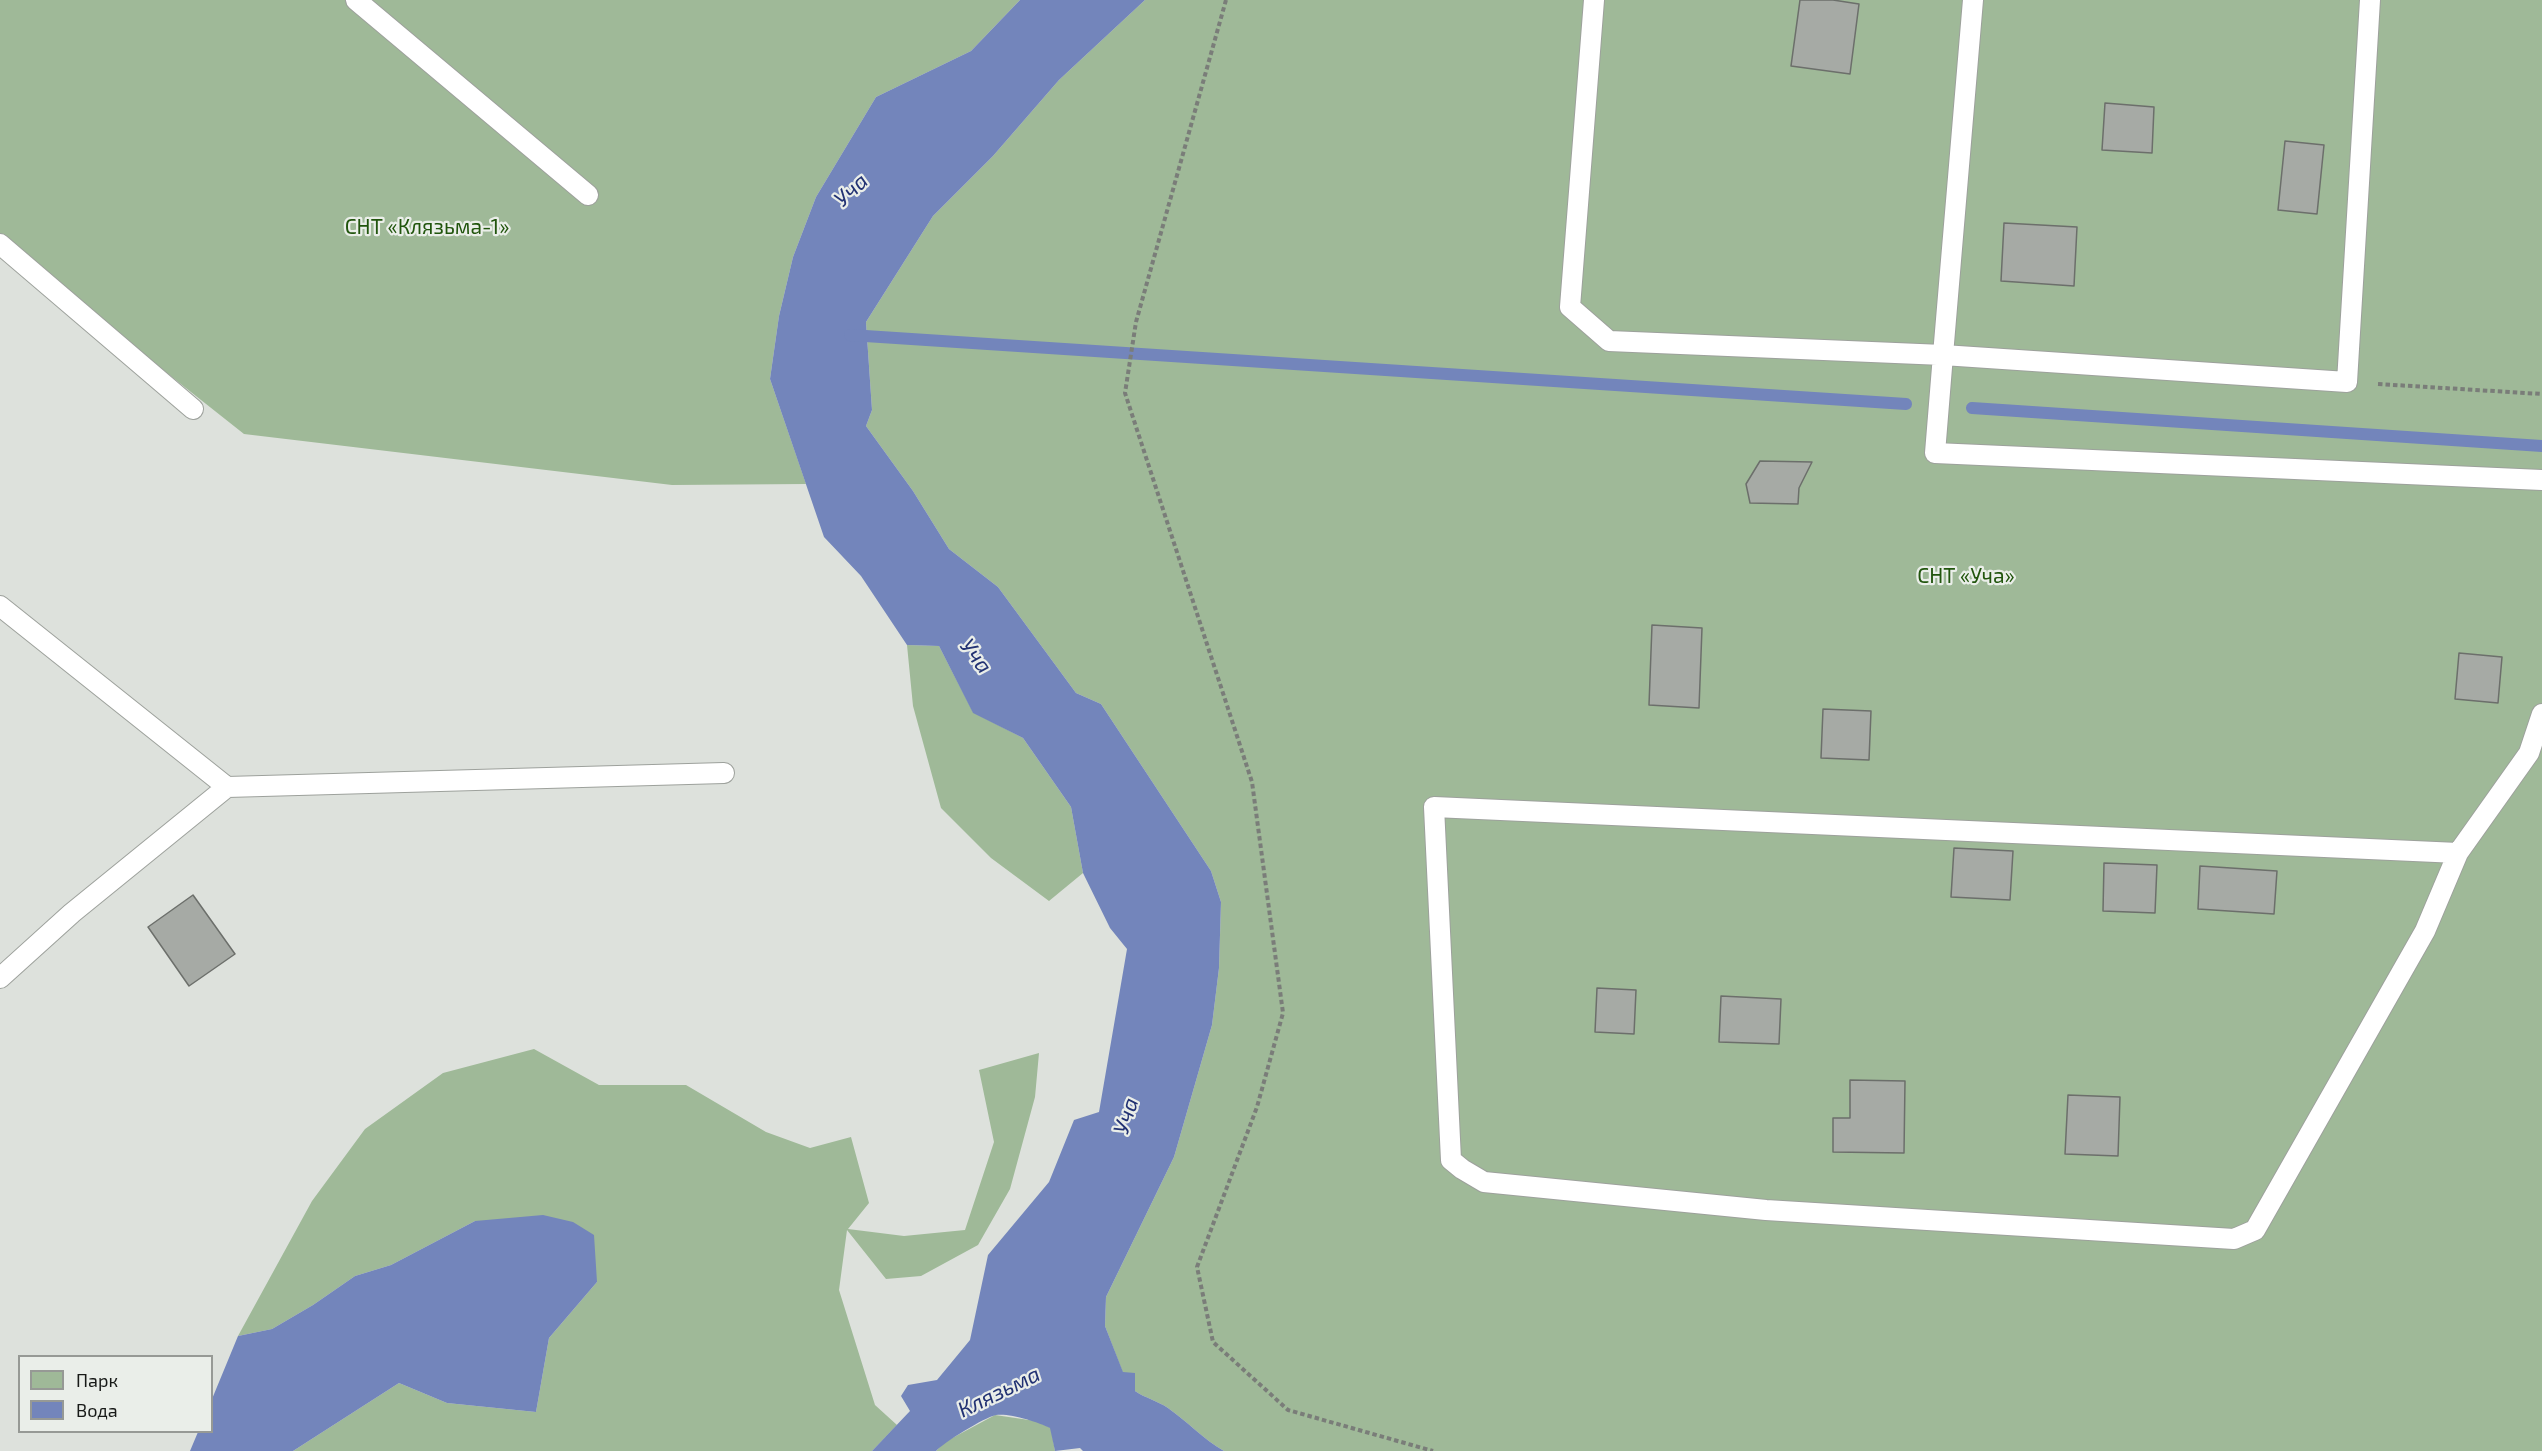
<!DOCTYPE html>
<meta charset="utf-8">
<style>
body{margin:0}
#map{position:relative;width:2542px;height:1451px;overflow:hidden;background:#dde1dc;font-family:"Exo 2",sans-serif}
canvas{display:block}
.legend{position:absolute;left:18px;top:1355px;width:195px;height:78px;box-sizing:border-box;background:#eaeee9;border:2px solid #969995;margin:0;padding:8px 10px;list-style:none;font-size:18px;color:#181a18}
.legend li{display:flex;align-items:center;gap:12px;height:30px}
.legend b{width:30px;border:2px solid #969995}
</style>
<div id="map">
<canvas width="2542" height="1451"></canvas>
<ul class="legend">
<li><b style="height:16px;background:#9fb998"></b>Парк</li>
<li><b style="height:16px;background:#7385bb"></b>Вода</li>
</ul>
</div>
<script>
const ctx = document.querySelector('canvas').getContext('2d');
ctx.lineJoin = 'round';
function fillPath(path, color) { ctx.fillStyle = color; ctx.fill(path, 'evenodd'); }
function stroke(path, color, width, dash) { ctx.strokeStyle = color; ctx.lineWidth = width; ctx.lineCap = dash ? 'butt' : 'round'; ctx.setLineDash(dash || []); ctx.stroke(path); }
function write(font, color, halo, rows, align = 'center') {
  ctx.font = font + ' "Exo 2",sans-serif'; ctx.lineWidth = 4.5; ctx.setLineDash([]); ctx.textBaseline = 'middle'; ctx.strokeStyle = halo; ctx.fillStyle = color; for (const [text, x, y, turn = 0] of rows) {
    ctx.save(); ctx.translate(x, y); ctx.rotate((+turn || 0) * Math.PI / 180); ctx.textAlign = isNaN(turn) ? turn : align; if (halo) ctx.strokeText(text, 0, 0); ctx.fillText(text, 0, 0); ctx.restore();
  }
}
fillPath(new Path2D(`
 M 0,0 L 1020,0 L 971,51 L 876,97 L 816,197 L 793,257 L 779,316 L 770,379 L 806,484 L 672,485 L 244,434 L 0,241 Z
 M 1145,0 L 2542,0 L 2542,1451 L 1224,1451 C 1203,1439 1188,1422 1168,1408 C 1158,1401 1145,1398 1135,1391 L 1135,1373 L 1123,1373 L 1105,1326 L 1106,1297 L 1174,1157 L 1212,1025 L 1219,968 L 1221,902 L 1211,871 L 1101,704 L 1076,693 L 998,587 L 949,549 L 913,491 L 866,426 L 872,410 L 866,322 L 933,216 L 993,156 L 1059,80 Z
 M 907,645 L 939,646 L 973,712 L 1023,738 L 1071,807 L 1083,873 L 1049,901 L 991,858 L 941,808 L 913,706 Z
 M 534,1049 L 599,1085 L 686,1085 L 766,1132 L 810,1148 L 851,1137 L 869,1203 L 848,1229 L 904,1236 L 965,1230 L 994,1142 L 979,1070 L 1039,1053 L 1035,1097 L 1010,1189 L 978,1245 L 921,1276 L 886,1279 L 847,1230 L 839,1290 L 875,1405 L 897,1425 L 872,1451 L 293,1451 L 399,1383 L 447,1403 L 536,1412 L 549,1338 L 597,1282 L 475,1221 L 391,1265 L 355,1276 L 313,1305 L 272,1329 L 238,1336 L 312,1201 L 365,1129 L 443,1073 Z
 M 995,1415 L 1036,1421 L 1051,1428 L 1055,1451 L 936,1451 L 943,1443 Z`), '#9fb998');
fillPath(new Path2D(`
 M 1020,0 L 1145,0 L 1059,80 L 993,156 L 933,216 L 866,322 L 872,410 L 866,426 L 913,491 L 949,549 L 998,587 L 1076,693 L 1101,704 L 1211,871 L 1221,902 L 1219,968 L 1212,1025 L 1174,1157 L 1106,1297 L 1105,1326 L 1123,1372 L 1135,1373 L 1135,1391 C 1145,1398 1158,1401 1168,1408 C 1188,1422 1203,1439 1224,1451 L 1083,1451 L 1080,1448 L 1055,1451 L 1050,1428 C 1038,1422 1010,1413 996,1415 C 985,1417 943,1443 936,1451 L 872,1451 L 910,1411 L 901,1396 L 908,1385 L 937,1380 L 970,1340 L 988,1255 L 1049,1182 L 1074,1120 L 1099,1112 L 1127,949 L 1110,928 L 1083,873 L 1071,807 L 1023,738 L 973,713 L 939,646 L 907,645 L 861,576 L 824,537 L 770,379 L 779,316 L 793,257 L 816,197 L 876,97 L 971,51 Z
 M 543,1215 L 573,1222 L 594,1235 L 597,1282 L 549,1338 L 536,1412 L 447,1403 L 399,1383 L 293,1451 L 190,1451 L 198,1432 L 212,1432 L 212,1399 L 238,1336 L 272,1329 L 313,1305 L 355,1276 L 391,1265 L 475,1221 Z`), '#7385bb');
stroke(new Path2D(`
 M 850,335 L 1906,404
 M 1972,408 L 2542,446`), '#7385bb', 12);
const building = new Path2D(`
 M 1800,0 L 1833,0 L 1859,4 L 1850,74 L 1791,66 Z
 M 2105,103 L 2154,107 L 2152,153 L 2102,150 Z
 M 2285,141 L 2324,145 L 2317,214 L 2278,210 Z
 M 2004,223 L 2077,227 L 2074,286 L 2001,281 Z
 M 1760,461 L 1812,462 L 1799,488 L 1798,504 L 1750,503 L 1746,484 Z
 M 1652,625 L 1702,628 L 1699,708 L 1649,705 Z
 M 2459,653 L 2502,657 L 2498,703 L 2455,699 Z
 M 1823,709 L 1871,711 L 1869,760 L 1821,758 Z
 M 1954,848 L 2013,851 L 2010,900 L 1951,897 Z
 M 2104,863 L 2157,865 L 2155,913 L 2103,911 Z
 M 2200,866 L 2277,871 L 2274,914 L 2198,909 Z
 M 193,895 L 235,954 L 189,986 L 148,927 Z
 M 1597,988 L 1636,990 L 1634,1034 L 1595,1032 Z
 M 1721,996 L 1781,999 L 1779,1044 L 1719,1042 Z
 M 1850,1080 L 1905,1081 L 1904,1153 L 1833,1152 L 1833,1118 L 1850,1118 Z
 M 2068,1095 L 2120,1097 L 2118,1156 L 2065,1154 Z`);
fillPath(building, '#a6aaa5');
stroke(building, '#6c6f6b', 1.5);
const service = new Path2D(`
 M 356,0 L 588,195
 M 1594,0 L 1570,307 L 1609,341 L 1943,355 L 1935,453 L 2542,480
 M 1973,0 L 1943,355 L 2347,382 L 2370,0
 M 0,244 L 193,409
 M 0,606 L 227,787
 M 2458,853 L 1434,807 L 1451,1160 L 1462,1169 L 1484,1182 L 1766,1210 L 2234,1239 L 2255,1230 L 2425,931 L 2458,853 L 2529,753 L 2542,714
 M 0,978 L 72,913 L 227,787 L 724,773`);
stroke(service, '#9da19c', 22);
stroke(new Path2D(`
 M 1226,0 L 1136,322 L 1125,393 L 1252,782 L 1283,1013 L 1257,1107 L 1197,1267 L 1213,1342 L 1288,1410 L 1433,1451
 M 2378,384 L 2542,394`), '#7a7d79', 4, [4.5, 3]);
stroke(service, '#fff', 20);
write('21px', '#21550d', '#eaeee9', [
 ["СНТ «Клязьма-1»",427,227],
 ["СНТ «Уча»",1966,576]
]);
write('italic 22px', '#223273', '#eaeee9', [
 ["Уча",851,190,-43],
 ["Уча",976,656,53],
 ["Уча",1126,1116,-72],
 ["Клязьма",999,1392,-26]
]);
</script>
